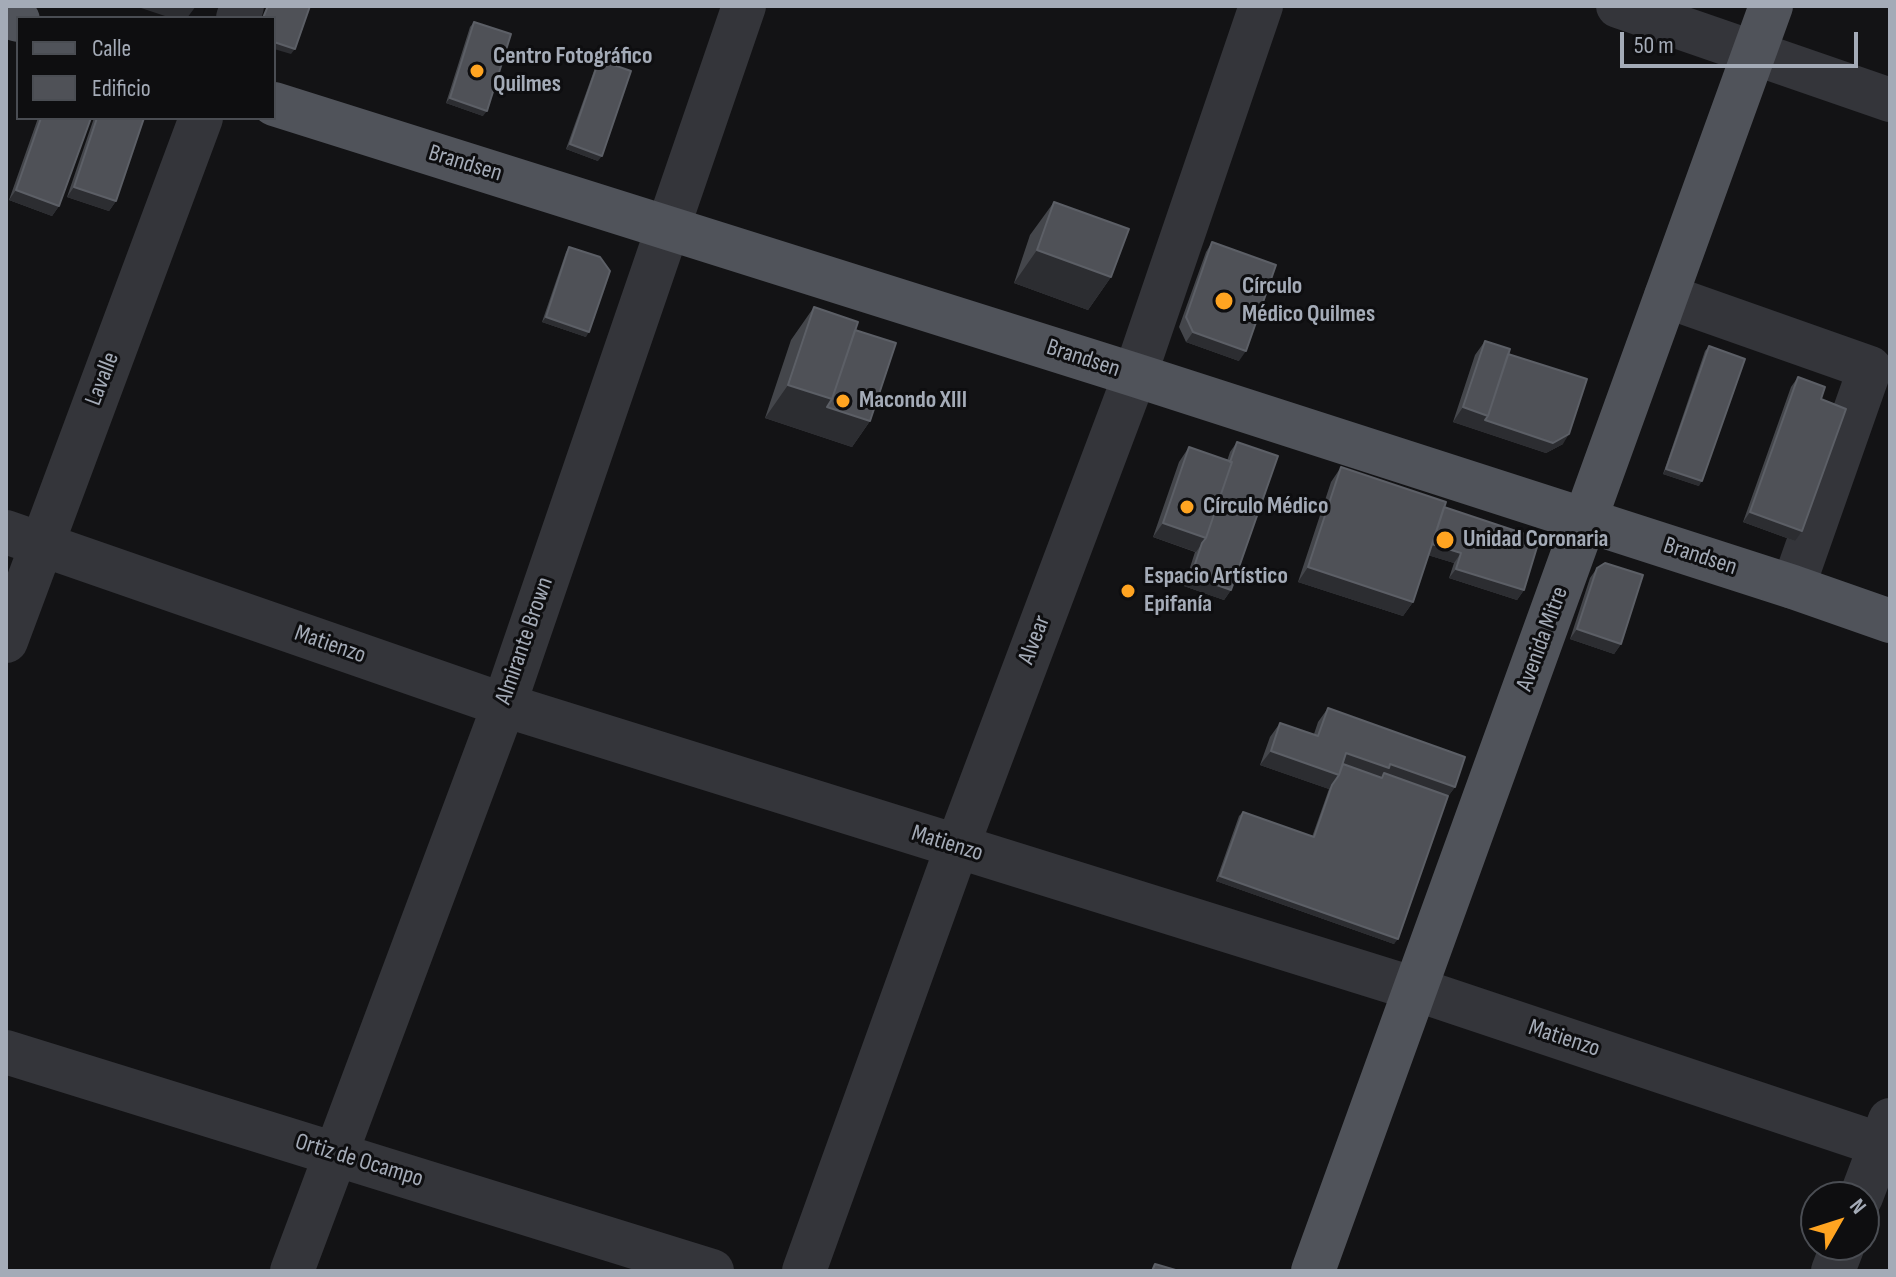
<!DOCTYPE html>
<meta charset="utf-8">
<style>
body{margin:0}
#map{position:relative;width:1896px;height:1277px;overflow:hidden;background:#131315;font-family:"Sofia Sans Condensed",sans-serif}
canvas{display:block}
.frame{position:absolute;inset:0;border:8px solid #a4abb7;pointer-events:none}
.legend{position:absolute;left:16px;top:16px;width:260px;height:104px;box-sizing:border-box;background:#0e0e10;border:2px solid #4a4d53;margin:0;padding:10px 14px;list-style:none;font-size:24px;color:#a4abb7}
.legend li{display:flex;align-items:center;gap:16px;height:40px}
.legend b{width:40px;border:2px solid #4a4d53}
.north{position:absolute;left:1800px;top:1181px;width:80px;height:80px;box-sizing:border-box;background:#0e0e10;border:2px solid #4a4d53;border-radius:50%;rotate:51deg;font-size:22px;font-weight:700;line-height:32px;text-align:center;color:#a4abb7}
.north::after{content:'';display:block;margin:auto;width:28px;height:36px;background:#ffa421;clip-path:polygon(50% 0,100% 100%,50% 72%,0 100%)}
.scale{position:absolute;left:1620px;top:32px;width:238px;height:36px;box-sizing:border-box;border:4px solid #a4abb7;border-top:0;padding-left:10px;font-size:24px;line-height:28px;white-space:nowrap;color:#a4abb7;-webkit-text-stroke:6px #0e0e10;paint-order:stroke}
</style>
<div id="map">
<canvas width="1896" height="1277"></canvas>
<div class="frame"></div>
<ul class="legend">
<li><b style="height:10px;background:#50535a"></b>Calle</li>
<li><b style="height:22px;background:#4f5157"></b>Edificio</li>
</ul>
<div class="north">N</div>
<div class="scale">50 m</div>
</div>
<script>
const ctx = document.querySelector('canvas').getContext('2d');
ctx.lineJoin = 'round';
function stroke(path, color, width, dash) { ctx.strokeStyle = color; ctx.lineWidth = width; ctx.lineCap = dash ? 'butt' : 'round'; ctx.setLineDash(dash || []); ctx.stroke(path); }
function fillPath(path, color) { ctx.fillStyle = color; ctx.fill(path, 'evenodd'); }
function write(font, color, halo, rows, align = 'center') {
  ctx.font = font + ' "Sofia Sans Condensed",sans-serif'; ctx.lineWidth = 6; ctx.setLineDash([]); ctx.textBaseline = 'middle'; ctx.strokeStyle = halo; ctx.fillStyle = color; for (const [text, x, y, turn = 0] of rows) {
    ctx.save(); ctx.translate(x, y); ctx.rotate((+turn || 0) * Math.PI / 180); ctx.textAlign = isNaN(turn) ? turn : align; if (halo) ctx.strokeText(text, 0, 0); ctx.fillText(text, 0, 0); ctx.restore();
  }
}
stroke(new Path2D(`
 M 1618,6 L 1890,100
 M 238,18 L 242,6
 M 1666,296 L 1870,368 L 1793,587
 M 6,532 L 504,705 L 1415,989 L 1890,1148
 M 6,641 L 201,118
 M 6,1052 L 712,1271
 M 1861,1197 L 1890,1120
 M 292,1271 L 504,705 L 744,6
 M 804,1271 L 957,847 L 1135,375 L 1261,6
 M 1833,1271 L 1843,1245`), '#34353a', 44);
stroke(new Path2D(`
 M 6,16 L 18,20
 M 274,104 L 1135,375 L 1793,587 L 1890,621
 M 1313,1271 L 1771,6`), '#50535a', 44);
fillPath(new Path2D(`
 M 474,22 L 483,116 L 446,103 L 470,27 Z
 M 599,60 L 598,161 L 566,149 L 596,65 Z
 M 38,118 L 91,118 L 59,206 L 52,216 L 9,200 Z
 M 94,118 L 144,118 L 116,201 L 109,211 L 67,197 Z
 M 1054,202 L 1111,277 L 1088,310 L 1014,283 L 1030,235 Z
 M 1212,242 L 1239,361 L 1186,342 L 1179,327 L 1206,252 Z
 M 569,247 L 586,337 L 542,322 L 566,252 Z
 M 814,307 L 855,330 L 870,421 L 852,447 L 765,418 L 791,340 Z
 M 1485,341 L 1508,354 L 1563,444 L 1546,453 L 1453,422 L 1475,355 Z
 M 1709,346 L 1699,486 L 1663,474 L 1705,351 Z
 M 1798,377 L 1821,399 L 1795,541 L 1743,522 L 1791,387 Z
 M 1237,442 L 1231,590 L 1224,600 L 1184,586 L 1195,552 L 1153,537 L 1179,462 L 1189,447 L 1227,461 L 1230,452 Z
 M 1341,467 L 1444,507 L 1524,590 L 1517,600 L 1449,578 L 1454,563 L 1428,555 L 1413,602 L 1403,616 L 1298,582 L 1331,482 Z
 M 1597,568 L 1621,644 L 1614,654 L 1570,639 L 1590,578 Z
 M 1328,708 L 1455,787 L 1448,796 L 1394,944 L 1216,881 L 1239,816 L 1243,812 L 1312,837 L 1329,789 L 1260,765 L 1270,737 L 1280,723 L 1314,734 L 1318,722 Z`), '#44464b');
fillPath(new Path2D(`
 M 135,6 L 196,6 L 187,18 L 171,18 Z
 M 274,42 L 295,49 L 291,54 L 274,49 Z
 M 450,98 L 487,111 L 483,116 L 446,103 Z
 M 570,144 L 602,156 L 598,161 L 566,149 Z
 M 74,187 L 116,201 L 109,211 L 67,197 Z
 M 16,190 L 59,206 L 52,216 L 9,200 Z
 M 1037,250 L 1111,277 L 1088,310 L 1014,283 Z
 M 546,317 L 589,332 L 586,337 L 542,322 Z
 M 1193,332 L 1246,351 L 1239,361 L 1186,342 Z
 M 788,385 L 832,399 L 870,421 L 852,447 L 765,418 Z
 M 1463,407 L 1569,434 L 1563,444 L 1546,453 L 1453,422 Z
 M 1666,469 L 1702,481 L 1699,486 L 1663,474 Z
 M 1750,512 L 1802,531 L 1795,541 L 1743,522 Z
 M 1163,523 L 1206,538 L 1196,552 L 1153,537 Z
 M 1431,544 L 1461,553 L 1454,563 L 1424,554 Z
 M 1308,567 L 1413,602 L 1403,616 L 1298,582 Z
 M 1456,569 L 1524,590 L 1517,600 L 1449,578 Z
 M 1191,576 L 1231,590 L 1224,600 L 1184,586 Z
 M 1577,629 L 1621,644 L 1614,654 L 1570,639 Z
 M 1271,751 L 1339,775 L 1329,789 L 1260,765 Z
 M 1346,753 L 1390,764 L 1455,787 L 1445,801 L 1338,768 Z
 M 1220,876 L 1398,939 L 1394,944 L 1216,881 Z`), '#2c2d31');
const building = new Path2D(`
 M 268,6 L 310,6 L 295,49 L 274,42 L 274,18 L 263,18 Z
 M 474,22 L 511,34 L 487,111 L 450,98 Z
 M 599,60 L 631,71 L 602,156 L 570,144 Z
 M 41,118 L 91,118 L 59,206 L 16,190 Z
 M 97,118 L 144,118 L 116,201 L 74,187 Z
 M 1054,202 L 1129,229 L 1111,277 L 1037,250 Z
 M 1212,242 L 1276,265 L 1246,351 L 1193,332 L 1186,317 Z
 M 569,247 L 600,257 L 610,271 L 589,332 L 546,317 Z
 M 814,307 L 858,322 L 832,399 L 788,385 Z
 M 855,330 L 896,343 L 870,421 L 827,407 L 832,399 Z
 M 1485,341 L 1510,349 L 1488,416 L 1463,407 Z
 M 1709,346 L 1745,359 L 1702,481 L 1666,469 Z
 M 1508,354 L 1587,379 L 1569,434 L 1553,443 L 1485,420 L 1488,416 Z
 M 1798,377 L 1825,387 L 1821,399 L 1846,409 L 1802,531 L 1750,512 Z
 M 1237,442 L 1278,456 L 1231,590 L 1191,576 L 1202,543 L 1206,538 L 1232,462 L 1230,462 Z
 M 1189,447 L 1232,462 L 1206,538 L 1163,523 Z
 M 1341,467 L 1446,502 L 1413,602 L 1308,567 Z
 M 1444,507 L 1531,536 L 1537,547 L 1524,590 L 1456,569 L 1461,553 L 1432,544 Z
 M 1605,563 L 1643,575 L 1621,644 L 1577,629 L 1597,568 Z
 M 1328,708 L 1465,757 L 1455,787 L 1390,764 L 1389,768 L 1346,753 L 1339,775 L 1271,751 L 1280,723 L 1318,736 Z
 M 1343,764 L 1382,778 L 1384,773 L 1448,796 L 1398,939 L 1220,876 L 1243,812 L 1314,837 L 1332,785 L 1339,775 Z
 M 1155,1264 L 1179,1271 L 1152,1271 Z`);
fillPath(building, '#4f5157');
stroke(building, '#5c5f66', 2);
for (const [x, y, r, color] of [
 [477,71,8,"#ffa421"],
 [1224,301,10,"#ffa421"],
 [843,401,8,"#ffa421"],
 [1187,507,8,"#ffa421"],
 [1445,540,10,"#ffa421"],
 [1128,591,8,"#ffa421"]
]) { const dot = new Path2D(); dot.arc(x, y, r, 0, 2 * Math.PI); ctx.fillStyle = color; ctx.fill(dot); stroke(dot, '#0e0e10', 3); }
write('bold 24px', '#a4abb7', '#0e0e10', [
 ["Centro Fotográfico",493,57],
 ["Quilmes",493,85],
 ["Círculo",1242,287],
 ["Médico Quilmes",1242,315],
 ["Macondo XIII",859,401],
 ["Círculo Médico",1203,507],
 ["Unidad Coronaria",1463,540],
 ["Espacio Artístico",1144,577],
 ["Epifanía",1144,605]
], 'left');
write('24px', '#a4abb7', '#0e0e10', [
 ["Brandsen",465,164,17],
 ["Brandsen",1083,359,18],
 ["Lavalle",103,379,-69],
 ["Brandsen",1700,557,18],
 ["Avenida Mitre",1543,639,-70],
 ["Alvear",1035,640,-69],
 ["Almirante Brown",525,641,-71],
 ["Matienzo",330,645,19],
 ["Matienzo",947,844,17],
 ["Matienzo",1564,1039,18],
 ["Ortiz de Ocampo",359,1161,17]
]);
</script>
